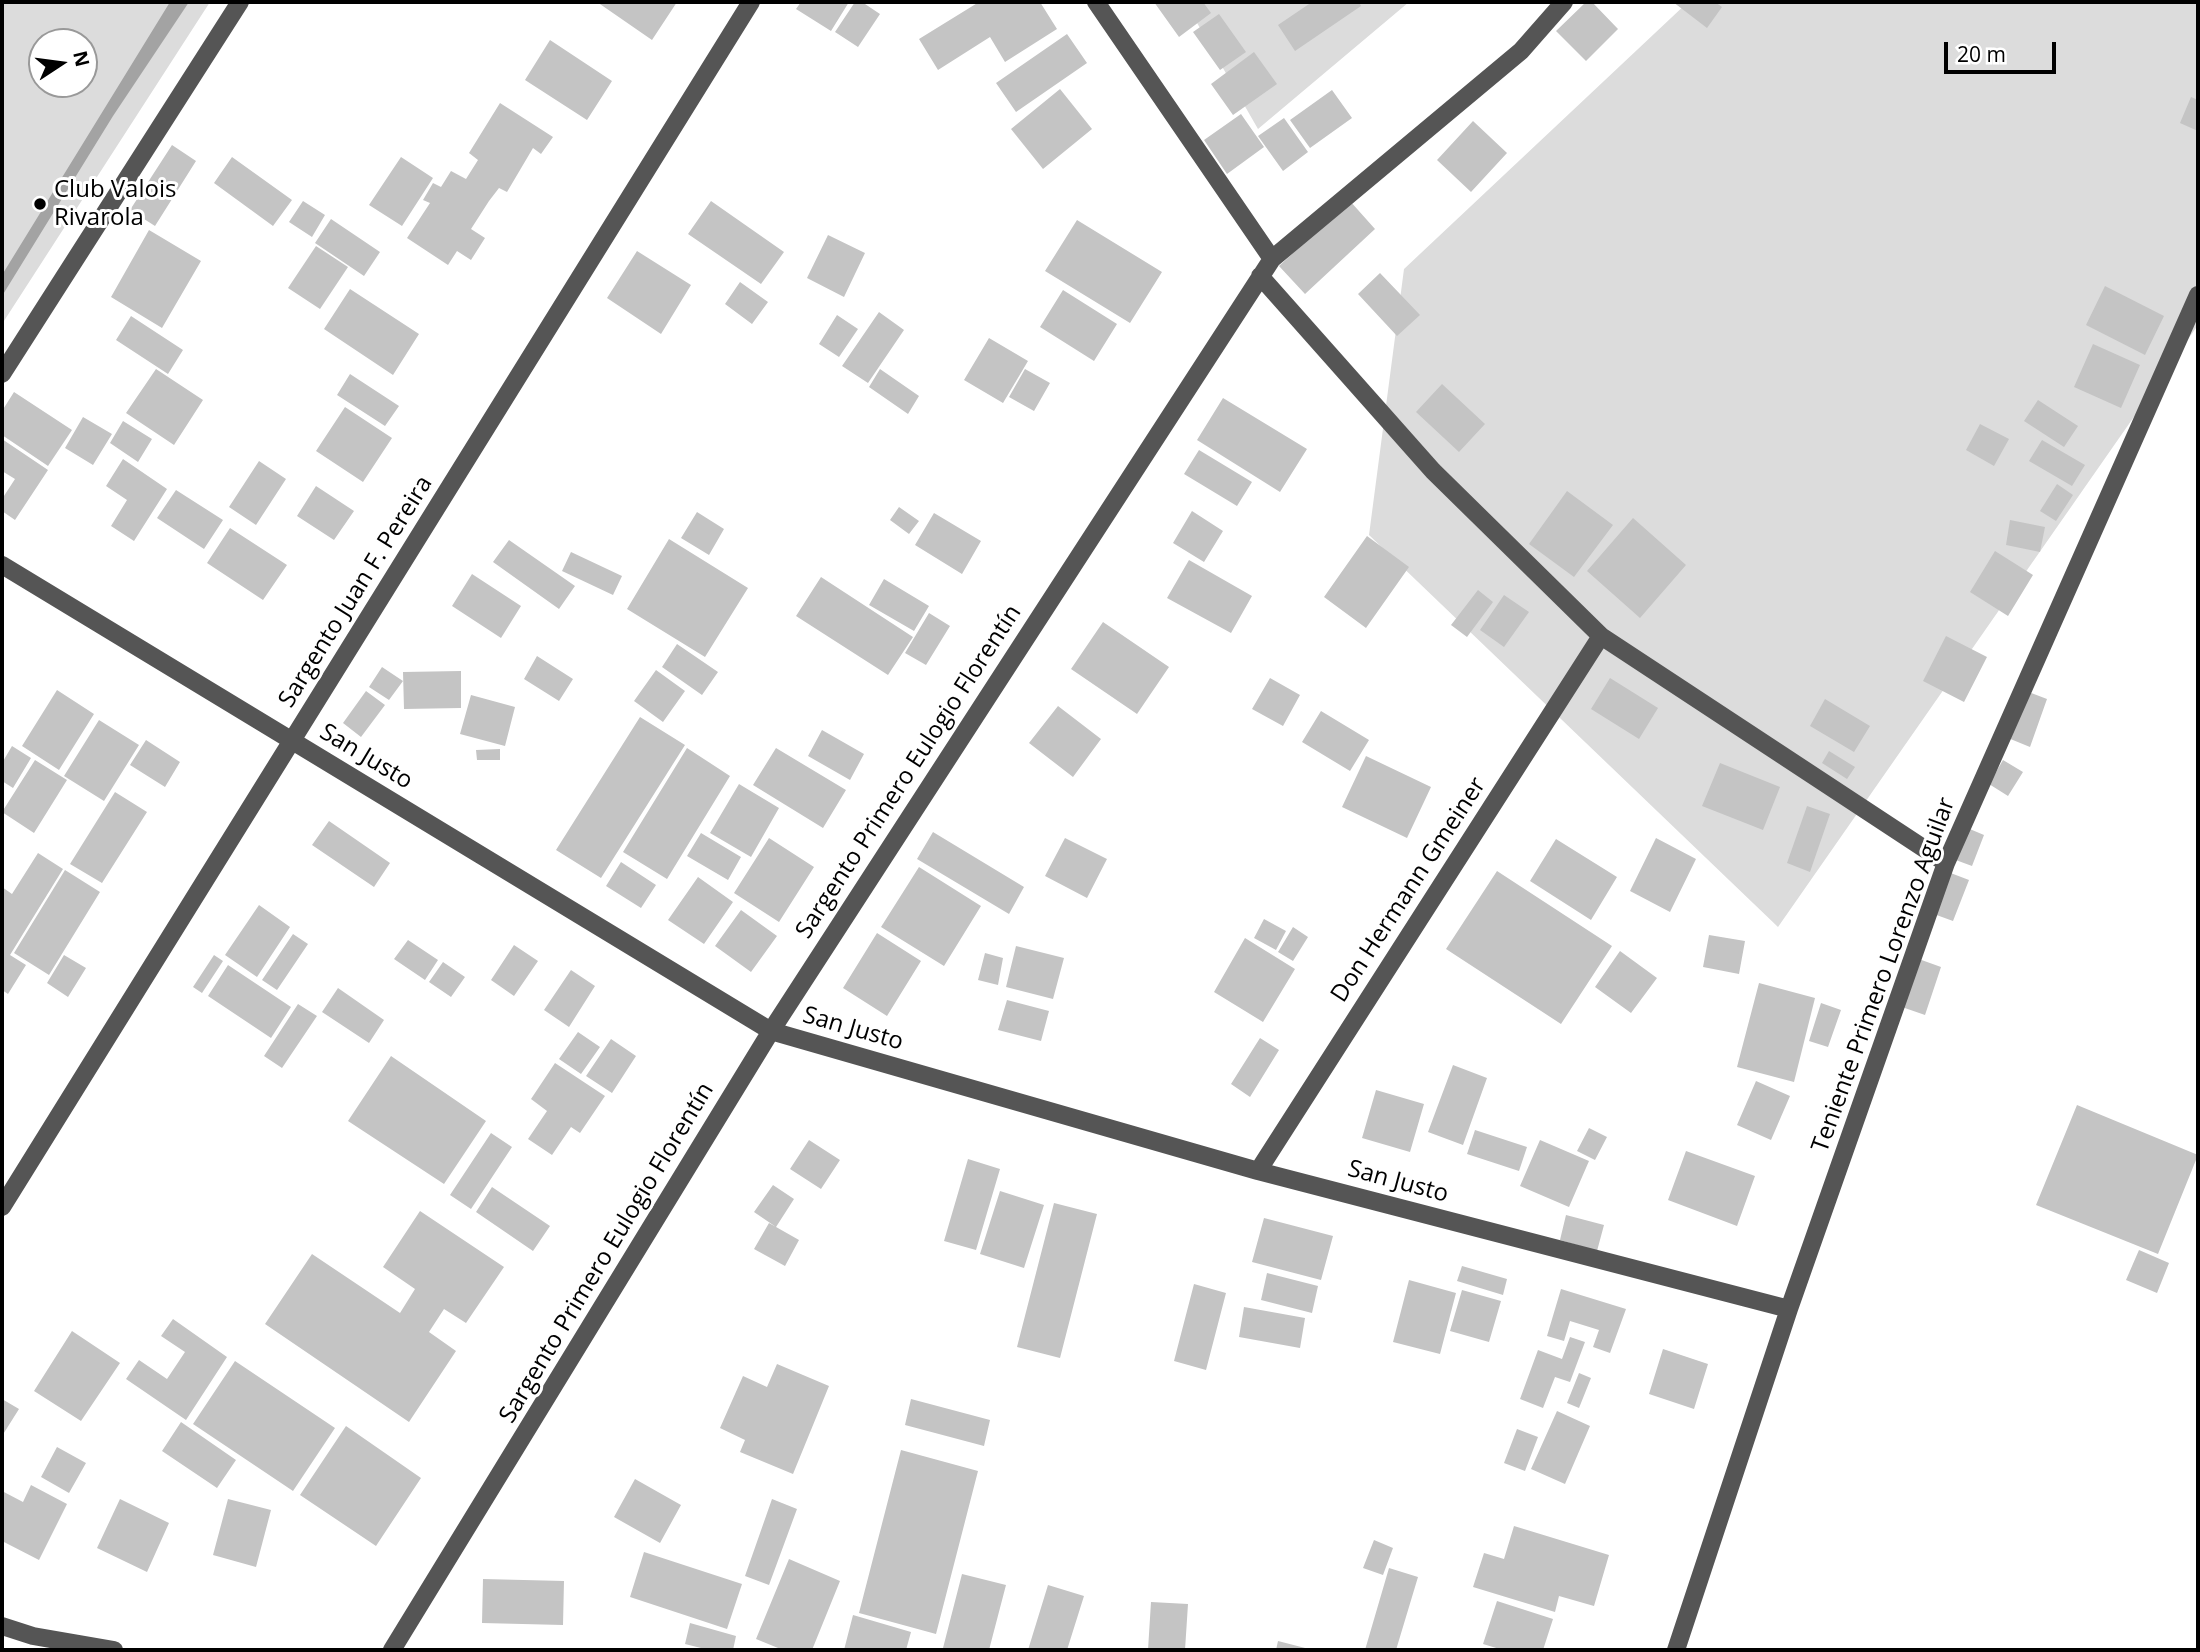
<!DOCTYPE html>
<meta charset="utf-8">
<style>
body{margin:0}
#map{position:relative;width:2200px;height:1652px;overflow:hidden;background:#fff;font-family:"Open Sans",sans-serif}
canvas{display:block}
.frame{position:absolute;inset:0;border:4px solid #000;pointer-events:none}
.north{position:absolute;left:28px;top:28px;width:70px;height:70px;box-sizing:border-box;background:#fff;border:2px solid #999;border-radius:50%;rotate:77deg;font-size:19px;font-weight:700;line-height:28px;text-align:center;color:#000}
.north::after{content:'';display:block;margin:auto;width:24px;height:32px;background:#000;clip-path:polygon(50% 0,100% 100%,50% 72%,0 100%)}
.scale{position:absolute;left:1944px;top:42px;width:112px;height:32px;box-sizing:border-box;border:4px solid #000;border-top:0;padding-left:9px;font-size:21px;line-height:24px;white-space:nowrap;color:#000;-webkit-text-stroke:5px #fff;paint-order:stroke}
</style>
<div id="map">
<canvas width="2200" height="1652"></canvas>
<div class="frame"></div>
<div class="north">N</div>
<div class="scale">20 m</div>
</div>
<script>
const ctx = document.querySelector('canvas').getContext('2d');
ctx.lineJoin = 'round';
function fillPath(path, color) { ctx.fillStyle = color; ctx.fill(path, 'evenodd'); }
function stroke(path, color, width, dash) { ctx.strokeStyle = color; ctx.lineWidth = width; ctx.lineCap = dash ? 'butt' : 'round'; ctx.setLineDash(dash || []); ctx.stroke(path); }
function write(font, color, halo, rows, align = 'center') {
  ctx.font = font + ' "Open Sans",sans-serif'; ctx.lineWidth = 6; ctx.setLineDash([]); ctx.textBaseline = 'middle'; ctx.strokeStyle = halo; ctx.fillStyle = color; for (const [text, x, y, turn = 0] of rows) {
    ctx.save(); ctx.translate(x, y); ctx.rotate((+turn || 0) * Math.PI / 180); ctx.textAlign = isNaN(turn) ? turn : align; if (halo) ctx.strokeText(text, 0, 0); ctx.fillText(text, 0, 0); ctx.restore();
  }
}
fillPath(new Path2D(`
 M 2,2 L 210,2 L 2,324 ZM 42,42 L 84,42 L 84,84 L 42,84 Z
 M 1185,2 L 1409,2 L 1258,129 Z
 M 1688,2 L 2198,2 L 2198,325 L 1778,927 L 1369,535 L 1404,269 Z`), '#dcdcdc');
fillPath(new Path2D(`
 M 170,2 L 189,2 L 113,116 L 2,296 L 2,275 Z`), '#a3a3a3');
fillPath(new Path2D(`
 M 597,2 L 677,2 L 652,40 Z
 M 801,2 L 849,2 L 831,31 L 796,9 Z
 M 855,2 L 862,2 L 880,14 L 858,47 L 835,32 Z
 M 979,2 L 1040,2 L 1057,29 L 1005,62 L 990,37 L 938,70 L 919,39 Z
 M 1154,2 L 1203,2 L 1211,13 L 1179,37 Z
 M 1312,2 L 1359,2 L 1361,6 L 1295,51 L 1278,25 Z
 M 1586,2 L 1592,2 L 1618,29 L 1586,61 L 1556,31 Z
 M 1673,2 L 1715,2 L 1722,7 L 1707,28 Z
 M 1219,14 L 1246,52 L 1220,70 L 1193,32 Z
 M 1067,34 L 1087,63 L 1016,112 L 996,83 Z
 M 550,40 L 612,81 L 587,120 L 525,80 Z
 M 1254,52 L 1277,84 L 1233,115 L 1211,84 Z
 M 1060,89 L 1092,129 L 1043,169 L 1011,129 Z
 M 1332,90 L 1352,118 L 1310,148 L 1290,120 Z
 M 2191,97 L 2198,100 L 2198,131 L 2180,123 Z
 M 500,103 L 553,137 L 541,154 L 533,148 L 507,192 L 499,188 L 489,201 L 471,229 L 485,238 L 471,260 L 457,251 L 448,265 L 407,238 L 430,203 L 423,200 L 433,183 L 441,187 L 451,171 L 466,179 L 478,160 L 469,153 Z
 M 1241,114 L 1264,147 L 1227,174 L 1204,140 Z
 M 1284,118 L 1308,152 L 1283,171 L 1258,136 Z
 M 1473,121 L 1507,153 L 1471,192 L 1437,160 Z
 M 172,145 L 196,161 L 155,226 L 130,210 Z
 M 232,157 L 292,200 L 273,226 L 214,183 Z
 M 401,157 L 433,178 L 402,226 L 369,205 Z
 M 303,201 L 325,215 L 312,237 L 289,222 Z
 M 711,201 L 784,252 L 761,284 L 688,234 Z
 M 1350,201 L 1375,229 L 1305,294 L 1279,266 Z
 M 331,219 L 380,252 L 364,276 L 315,243 Z
 M 1077,220 L 1162,272 L 1130,323 L 1045,271 Z
 M 149,230 L 201,261 L 162,328 L 111,297 Z
 M 828,235 L 865,253 L 844,297 L 807,278 Z
 M 316,246 L 348,267 L 320,309 L 288,288 Z
 M 637,251 L 691,285 L 661,334 L 607,298 Z
 M 1380,273 L 1420,315 L 1397,336 L 1358,294 Z
 M 740,282 L 768,302 L 752,324 L 725,304 Z
 M 2105,286 L 2164,316 L 2145,355 L 2086,325 Z
 M 350,289 L 419,334 L 393,375 L 324,329 Z
 M 1063,290 L 1117,324 L 1094,361 L 1040,327 Z
 M 879,312 L 904,330 L 868,383 L 842,366 Z
 M 837,315 L 858,329 L 839,357 L 819,344 Z
 M 131,316 L 183,350 L 168,374 L 116,340 Z
 M 989,338 L 1028,361 L 1003,403 L 964,380 Z
 M 2093,344 L 2140,365 L 2121,408 L 2074,387 Z
 M 156,369 L 203,400 L 174,445 L 126,413 Z
 M 880,369 L 919,396 L 908,414 L 869,387 Z
 M 1025,369 L 1050,383 L 1034,411 L 1009,397 Z
 M 350,374 L 399,406 L 385,426 L 337,395 Z
 M 1442,384 L 1485,424 L 1459,452 L 1416,412 Z
 M 14,392 L 72,430 L 48,466 L 2,435 L 2,411 Z
 M 1223,398 L 1307,449 L 1280,492 L 1197,440 Z
 M 2038,400 L 2078,426 L 2064,447 L 2024,421 Z
 M 345,407 L 392,438 L 363,482 L 316,451 Z
 M 83,417 L 112,434 L 93,465 L 65,448 Z
 M 123,421 L 152,439 L 138,462 L 110,443 Z
 M 1980,424 L 2009,439 L 1994,466 L 1966,450 Z
 M 2,439 L 48,470 L 15,520 L 2,511 L 2,499 L 15,479 L 2,471 Z
 M 2042,440 L 2085,465 L 2072,486 L 2029,461 Z
 M 1199,450 L 1252,482 L 1237,506 L 1184,474 Z
 M 123,459 L 167,489 L 134,541 L 111,526 L 127,500 L 106,486 Z
 M 259,461 L 286,479 L 256,525 L 229,507 Z
 M 2057,484 L 2073,495 L 2056,521 L 2040,511 Z
 M 316,486 L 354,511 L 334,540 L 297,516 Z
 M 176,490 L 223,520 L 204,549 L 157,518 Z
 M 1567,491 L 1613,525 L 1574,577 L 1529,544 Z
 M 899,507 L 919,521 L 909,534 L 890,520 Z
 M 1192,511 L 1223,531 L 1204,562 L 1173,543 Z
 M 697,512 L 724,529 L 709,555 L 681,538 Z
 M 934,513 L 981,541 L 962,574 L 915,545 Z
 M 1633,518 L 1686,565 L 1640,618 L 1587,571 Z
 M 2010,520 L 2045,527 L 2040,552 L 2006,545 Z
 M 230,528 L 287,565 L 263,600 L 207,563 Z
 M 1367,536 L 1409,567 L 1366,628 L 1324,597 Z
 M 669,539 L 748,588 L 705,657 L 627,609 Z
 M 509,540 L 575,586 L 559,609 L 493,562 Z
 M 1995,551 L 2033,575 L 2008,616 L 1970,592 Z
 M 571,552 L 622,576 L 613,595 L 562,571 Z
 M 1189,560 L 1252,596 L 1231,633 L 1167,598 Z
 M 472,574 L 521,606 L 501,638 L 452,606 Z
 M 821,577 L 913,637 L 888,675 L 796,616 Z
 M 884,579 L 929,606 L 914,631 L 869,605 Z
 M 1478,590 L 1493,602 L 1467,637 L 1451,625 Z
 M 1504,595 L 1529,612 L 1504,647 L 1480,630 Z
 M 929,613 L 950,626 L 926,665 L 905,653 Z
 M 1103,622 L 1169,667 L 1137,714 L 1071,669 Z
 M 1946,636 L 1987,657 L 1964,702 L 1923,681 Z
 M 677,644 L 718,672 L 702,695 L 662,667 Z
 M 537,656 L 573,679 L 559,701 L 524,679 Z
 M 382,667 L 403,681 L 389,700 L 369,687 Z
 M 656,670 L 685,691 L 663,722 L 634,701 Z
 M 461,671 L 461,708 L 404,709 L 403,672 Z
 M 1270,678 L 1300,695 L 1283,726 L 1252,709 Z
 M 1610,678 L 1658,708 L 1639,739 L 1591,709 Z
 M 57,690 L 94,714 L 59,770 L 22,746 Z
 M 366,691 L 385,705 L 361,737 L 343,723 Z
 M 2026,691 L 2047,699 L 2030,747 L 2008,738 Z
 M 471,695 L 515,707 L 505,746 L 460,734 Z
 M 1825,699 L 1870,726 L 1854,752 L 1810,726 Z
 M 1058,706 L 1101,739 L 1073,777 L 1029,743 Z
 M 1321,711 L 1369,740 L 1350,771 L 1302,742 Z
 M 640,717 L 685,745 L 601,878 L 556,850 Z
 M 99,720 L 139,745 L 104,801 L 64,776 Z
 M 822,730 L 864,754 L 850,780 L 808,756 Z
 M 146,740 L 180,762 L 165,787 L 130,765 Z
 M 12,746 L 31,758 L 13,788 L 2,781 L 2,763 Z
 M 687,748 L 730,776 L 667,879 L 623,852 Z
 M 776,748 L 846,790 L 823,828 L 753,785 Z
 M 500,749 L 500,760 L 477,760 L 476,750 Z
 M 1829,751 L 1855,767 L 1847,779 L 1822,763 Z
 M 1366,756 L 1431,787 L 1407,838 L 1342,807 Z
 M 35,760 L 67,780 L 34,833 L 2,812 Z
 M 2003,760 L 2023,772 L 2008,796 L 1989,784 Z
 M 1720,763 L 1780,787 L 1763,830 L 1702,806 Z
 M 739,784 L 779,808 L 751,857 L 710,833 Z
 M 115,792 L 147,812 L 102,883 L 70,864 Z
 M 1807,806 L 1830,814 L 1810,872 L 1787,863 Z
 M 329,821 L 390,863 L 374,887 L 312,845 Z
 M 1965,827 L 1984,835 L 1972,866 L 1953,859 Z
 M 933,832 L 1024,887 L 1009,914 L 917,859 Z
 M 701,833 L 741,857 L 728,880 L 687,856 Z
 M 769,838 L 814,867 L 779,922 L 734,893 Z
 M 1065,838 L 1107,859 L 1087,898 L 1045,876 Z
 M 1656,838 L 1696,859 L 1670,912 L 1630,891 Z
 M 1556,839 L 1617,877 L 1591,920 L 1530,881 Z
 M 38,853 L 63,869 L 10,955 L 26,965 L 8,994 L 2,990 L 2,887 L 12,894 Z
 M 621,862 L 656,885 L 641,908 L 606,886 Z
 M 919,867 L 981,906 L 944,966 L 881,927 Z
 M 65,870 L 100,892 L 49,975 L 14,953 Z
 M 1497,871 L 1612,946 L 1561,1024 L 1446,949 Z
 M 1948,872 L 1969,880 L 1953,921 L 1931,913 Z
 M 698,877 L 733,902 L 704,944 L 668,920 Z
 M 259,905 L 290,927 L 257,977 L 225,955 Z
 M 741,910 L 777,936 L 751,972 L 715,946 Z
 M 1264,919 L 1286,931 L 1276,950 L 1254,938 Z
 M 1293,927 L 1308,937 L 1293,961 L 1278,952 Z
 M 877,933 L 921,961 L 887,1016 L 843,988 Z
 M 293,934 L 308,944 L 277,990 L 262,980 Z
 M 1709,935 L 1745,941 L 1739,974 L 1703,967 Z
 M 1245,938 L 1295,969 L 1263,1022 L 1214,992 Z
 M 408,940 L 438,960 L 425,980 L 394,959 Z
 M 514,945 L 538,961 L 514,996 L 491,980 Z
 M 1016,946 L 1064,958 L 1053,999 L 1006,987 Z
 M 1620,951 L 1657,978 L 1631,1013 L 1595,987 Z
 M 985,953 L 1003,958 L 998,985 L 978,980 Z
 M 64,955 L 86,968 L 68,997 L 47,983 Z
 M 214,955 L 223,961 L 202,993 L 193,987 Z
 M 1916,958 L 1941,967 L 1925,1015 L 1899,1006 Z
 M 443,962 L 465,977 L 451,997 L 429,982 Z
 M 228,965 L 291,1007 L 271,1038 L 208,996 Z
 M 571,970 L 595,986 L 569,1027 L 544,1010 Z
 M 1759,983 L 1815,998 L 1794,1082 L 1737,1067 Z
 M 338,988 L 384,1020 L 369,1043 L 322,1012 Z
 M 1007,1000 L 1049,1011 L 1041,1041 L 998,1030 Z
 M 1821,1003 L 1841,1010 L 1828,1047 L 1809,1041 Z
 M 298,1004 L 317,1016 L 282,1068 L 264,1056 Z
 M 578,1032 L 600,1047 L 581,1074 L 559,1059 Z
 M 1260,1038 L 1279,1050 L 1250,1097 L 1231,1084 Z
 M 611,1039 L 636,1056 L 612,1093 L 586,1076 Z
 M 391,1056 L 486,1121 L 444,1184 L 348,1121 Z
 M 555,1063 L 605,1096 L 580,1133 L 571,1127 L 552,1155 L 528,1139 L 547,1111 L 531,1099 Z
 M 1453,1065 L 1487,1078 L 1463,1145 L 1428,1132 Z
 M 1756,1081 L 1790,1096 L 1771,1140 L 1737,1125 Z
 M 1376,1090 L 1424,1104 L 1410,1152 L 1362,1138 Z
 M 2077,1105 L 2198,1155 L 2158,1254 L 2036,1205 Z
 M 1589,1128 L 1607,1137 L 1595,1160 L 1577,1151 Z
 M 1475,1130 L 1527,1147 L 1519,1171 L 1467,1154 Z
 M 491,1133 L 512,1147 L 471,1209 L 450,1195 Z
 M 809,1140 L 840,1160 L 821,1189 L 790,1169 Z
 M 1540,1140 L 1589,1161 L 1569,1207 L 1520,1186 Z
 M 1686,1151 L 1755,1176 L 1737,1226 L 1668,1200 Z
 M 968,1159 L 1000,1169 L 976,1250 L 944,1241 Z
 M 773,1185 L 794,1199 L 776,1227 L 754,1212 Z
 M 492,1187 L 550,1226 L 533,1251 L 476,1212 Z
 M 1000,1191 L 1044,1205 L 1024,1268 L 980,1254 Z
 M 1054,1203 L 1097,1214 L 1060,1358 L 1017,1347 Z
 M 420,1211 L 504,1267 L 466,1323 L 444,1309 L 429,1332 L 456,1351 L 409,1422 L 265,1324 L 312,1254 L 400,1313 L 415,1289 L 383,1267 Z
 M 1566,1215 L 1604,1225 L 1597,1251 L 1560,1240 Z
 M 1264,1218 L 1333,1236 L 1321,1280 L 1252,1262 Z
 M 769,1223 L 799,1240 L 785,1266 L 754,1249 Z
 M 2139,1250 L 2169,1263 L 2157,1293 L 2126,1280 Z
 M 1462,1266 L 1507,1279 L 1503,1295 L 1457,1281 Z
 M 1267,1273 L 1318,1286 L 1312,1313 L 1261,1300 Z
 M 1409,1280 L 1456,1293 L 1440,1354 L 1393,1342 Z
 M 1194,1284 L 1226,1293 L 1206,1370 L 1174,1361 Z
 M 1561,1289 L 1626,1309 L 1610,1353 L 1593,1347 L 1599,1330 L 1570,1321 L 1564,1341 L 1547,1336 Z
 M 1462,1290 L 1501,1301 L 1489,1342 L 1450,1331 Z
 M 1244,1307 L 1305,1318 L 1300,1348 L 1239,1337 Z
 M 173,1319 L 227,1357 L 186,1420 L 126,1379 L 139,1360 L 167,1379 L 185,1352 L 161,1336 Z
 M 72,1331 L 120,1363 L 81,1421 L 34,1391 Z
 M 1570,1337 L 1585,1342 L 1570,1382 L 1555,1377 L 1543,1408 L 1520,1399 L 1538,1350 L 1562,1359 Z
 M 1663,1349 L 1708,1364 L 1694,1409 L 1649,1394 Z
 M 235,1361 L 335,1428 L 293,1491 L 193,1424 Z
 M 777,1364 L 829,1386 L 793,1474 L 740,1452 L 745,1440 L 720,1428 L 743,1376 L 767,1387 Z
 M 1579,1373 L 1591,1378 L 1579,1408 L 1567,1403 Z
 M 2,1399 L 19,1409 L 2,1436 Z
 M 911,1399 L 990,1420 L 984,1446 L 905,1425 Z
 M 1557,1411 L 1590,1426 L 1565,1484 L 1531,1469 Z
 M 181,1422 L 236,1460 L 217,1488 L 162,1451 Z
 M 346,1426 L 421,1478 L 376,1546 L 300,1495 Z
 M 1517,1429 L 1538,1437 L 1525,1471 L 1504,1463 Z
 M 57,1447 L 86,1463 L 69,1493 L 41,1477 Z
 M 901,1450 L 978,1471 L 936,1634 L 859,1613 Z
 M 635,1479 L 681,1505 L 660,1543 L 614,1517 Z
 M 31,1485 L 67,1504 L 39,1560 L 2,1541 L 2,1491 L 23,1502 Z
 M 120,1499 L 169,1523 L 147,1572 L 97,1548 Z
 M 228,1499 L 271,1510 L 256,1567 L 213,1555 Z
 M 772,1499 L 797,1509 L 769,1585 L 745,1576 Z
 M 1514,1526 L 1609,1555 L 1594,1606 L 1559,1596 L 1555,1612 L 1473,1587 L 1484,1553 L 1504,1559 Z
 M 1374,1540 L 1393,1548 L 1383,1575 L 1363,1568 Z
 M 644,1552 L 742,1584 L 727,1629 L 630,1597 Z
 M 789,1559 L 840,1581 L 812,1650 L 783,1650 L 756,1639 Z
 M 1389,1568 L 1418,1577 L 1396,1650 L 1365,1650 Z
 M 962,1574 L 1006,1585 L 989,1650 L 943,1648 Z
 M 483,1579 L 564,1581 L 563,1625 L 482,1623 Z
 M 1048,1585 L 1084,1596 L 1067,1650 L 1028,1650 Z
 M 1497,1601 L 1553,1619 L 1543,1650 L 1503,1650 L 1483,1644 Z
 M 1151,1602 L 1188,1604 L 1185,1650 L 1148,1650 Z
 M 853,1615 L 911,1632 L 906,1650 L 844,1650 Z
 M 690,1623 L 736,1636 L 733,1650 L 709,1650 L 685,1644 Z
 M 1278,1641 L 1309,1649 L 1309,1650 L 1276,1650 Z`), '#c4c4c4');
stroke(new Path2D(`
 M 1096,2 L 1272,259
 M 1260,276 L 1433,471 L 1601,636 L 1946,863
 M 2,374 L 240,2
 M 2,565 L 771,1031 L 1258,1171 L 1789,1309
 M 1258,1171 L 1601,636
 M 2,1207 L 751,2
 M 2,1626 L 33,1636 L 114,1650
 M 392,1650 L 771,1031 L 1272,259 L 1521,51 L 1564,2
 M 1676,1650 L 1789,1309 L 1946,863 L 2198,295`), '#555', 18);
for (const [x, y, r, color] of [
 [40,204,7,"#000"]
]) { const dot = new Path2D(); dot.arc(x, y, r, 0, 2 * Math.PI); ctx.fillStyle = color; ctx.fill(dot); stroke(dot, '#fff', 2.5); }
write('24px', '#000', '#fff', [
 ["Club Valois",54,190],
 ["Rivarola",54,218]
], 'left');
write('24px', '#000', '#fff', [
 ["Sargento Juan F. Pereira",356,592,-58],
 ["San Justo",366,757,31],
 ["Sargento Primero Eulogio Florentín",909,772,-57],
 ["Don Hermann Gmeiner",1409,890,-57],
 ["Teniente Primero Lorenzo Aguilar",1884,975,-70],
 ["San Justo",853,1029,16],
 ["San Justo",1398,1182,15],
 ["Sargento Primero Eulogio Florentín",607,1253,-59]
]);
</script>
